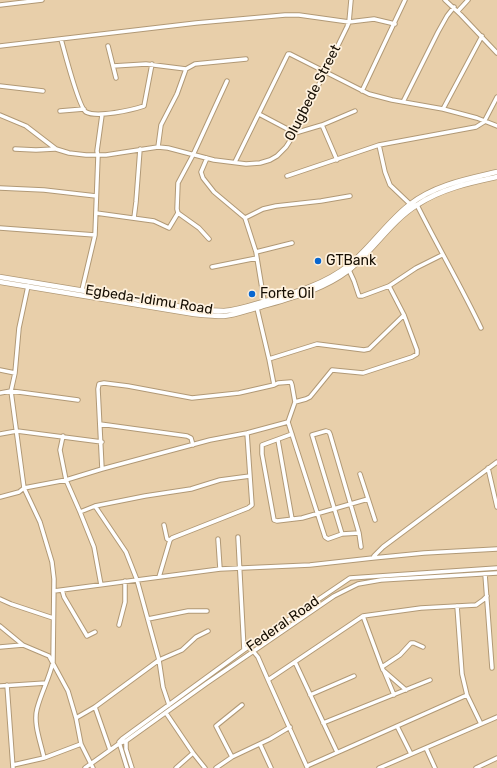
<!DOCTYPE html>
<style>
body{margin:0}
canvas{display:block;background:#e8cfaa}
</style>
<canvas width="497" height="768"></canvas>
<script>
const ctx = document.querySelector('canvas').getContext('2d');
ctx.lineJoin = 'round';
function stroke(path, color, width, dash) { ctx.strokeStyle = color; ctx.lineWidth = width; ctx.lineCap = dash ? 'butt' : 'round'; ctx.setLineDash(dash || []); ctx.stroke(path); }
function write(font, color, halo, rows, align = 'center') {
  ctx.font = font + ' Rubik,sans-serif'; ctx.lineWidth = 3.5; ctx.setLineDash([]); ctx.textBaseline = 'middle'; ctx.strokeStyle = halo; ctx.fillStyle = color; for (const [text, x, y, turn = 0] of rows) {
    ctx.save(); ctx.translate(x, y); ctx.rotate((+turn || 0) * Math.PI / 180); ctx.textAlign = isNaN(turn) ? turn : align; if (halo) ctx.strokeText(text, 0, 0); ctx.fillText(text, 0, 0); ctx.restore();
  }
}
const minor = new Path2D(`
 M 445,0 L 461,15 L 497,53
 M 0,5 L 42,0
 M 458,11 L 468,0
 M 61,39 C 64,50 79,108 86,112 C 97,118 132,110 144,106 L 152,64
 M 0,46 L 196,23 L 285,15 L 299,15 L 349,22 L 374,19 L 395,24
 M 108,46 L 116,78
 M 113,66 L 146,64 L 186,69 L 195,64 L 246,59
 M 0,86 L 43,91
 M 362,91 L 405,0
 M 403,102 L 438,32 L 447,16 L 454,7
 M 443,109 L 482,36
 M 60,111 L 84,109
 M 259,114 L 295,133 L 322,125 L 355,111
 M 0,115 L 26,126 L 56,149 L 69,153 L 86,155 L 106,155 L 158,147 L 168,148 L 214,160 L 246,164 L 260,163 L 270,160 L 277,156 L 286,147 L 295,133 L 347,27 L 349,22 L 351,0
 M 322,125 L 337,160
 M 379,145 L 385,172 L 390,185 L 410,204
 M 158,147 L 161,125 L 177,94 L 186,69
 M 15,149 L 36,150 L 55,149
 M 207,158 L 201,172 L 203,178 L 214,192 L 245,218 L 256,252 L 264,301
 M 235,162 L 288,54 L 290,54 L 369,94 L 392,100 L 443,109 L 477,118 L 497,126
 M 287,176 L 379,145 L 476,127 L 484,122 L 497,97
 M 0,188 L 44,190 L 96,196
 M 417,205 C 438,247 461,286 481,328
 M 96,213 L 154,221 L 169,228 L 178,213 L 177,209 L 178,183 L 193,155 L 227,81
 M 178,213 L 199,228 L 209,239
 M 134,218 L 136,202 L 140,149
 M 245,218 L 263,209 L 276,206 L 321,201 L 350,196
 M 0,228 L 95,235
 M 256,252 L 292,243
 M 212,267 L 257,258
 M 349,270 L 354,281 L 359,296 L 362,296 L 389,286 L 416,268 L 442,255
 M 28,286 L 19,328 L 15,373 L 11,391 L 24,488 L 40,522 L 52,562 L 54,579 L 53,662 C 49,679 41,693 37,709 C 33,724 41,743 44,758
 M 82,290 L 95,235 L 98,156 L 97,151 L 102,115
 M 257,308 L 269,359 L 274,385
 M 269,359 L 317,344 L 364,350 L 369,349 L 404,315
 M 0,370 L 15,373
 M 0,393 L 11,391 L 78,400
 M 295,402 L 306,399 L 310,397 L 332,370 L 363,373 L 412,357 L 417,354 L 417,350 L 404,315 L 389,286
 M 100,424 L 187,436 L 191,438 L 193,445
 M 0,434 L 17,431 L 102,442
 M 292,434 L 262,445 L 262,454 L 274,520 L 277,521 L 302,518 L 368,499
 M 63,436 L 60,450 L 66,480 L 80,512 L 94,547 L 101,585
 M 278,440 L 292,519
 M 497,462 L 383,547 L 374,556 L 373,558 L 424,553 L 497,549
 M 488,468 L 497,507
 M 102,469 L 98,389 L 99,384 L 104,383 L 128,386 L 192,398 L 239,393 L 274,385 L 278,383 L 291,382 L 292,385 L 295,402 L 288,422 L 325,537 L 328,539 L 342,534 L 359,533 L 330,434 L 329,432 L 326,431 L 312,435 L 342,534
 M 360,474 L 375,520
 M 0,497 L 19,492 L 24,488 L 66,480 L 102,469 L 210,440 L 247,433 L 288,422
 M 95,506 L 126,552 L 137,580 L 159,660 L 163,687 L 169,705
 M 80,512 L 95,506 L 145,496 L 191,489 L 220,480 L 250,476
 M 164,525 L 167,539 L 170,540
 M 359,533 L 361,547
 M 238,537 L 244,650
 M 218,539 L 220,569
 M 485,574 L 492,668
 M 159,577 L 170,540 L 172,538 L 248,508 L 252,505 L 247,433
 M 62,590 L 64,597 L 87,636 L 95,632
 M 54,591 L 220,569 L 310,565 L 373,558
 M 0,599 L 11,604 L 53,618
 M 363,616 L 383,670 L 406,690
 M 148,619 L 188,611 L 207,611
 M 119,625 L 125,602 L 125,581
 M 0,626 L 23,645 L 49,656 L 68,691 L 76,718 L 81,744 L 93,768
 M 0,647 L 23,645
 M 253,651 L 258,657 L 268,680 L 307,767
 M 295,662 L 337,752
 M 382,667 L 400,655 L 411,643 L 414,643 L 423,647
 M 384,671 L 394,695
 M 268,680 L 363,616 L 421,608 L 476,605 L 483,600 L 487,596
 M 7,685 L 13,768
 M 0,686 L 46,683
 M 310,695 L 354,676
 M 467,695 L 481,724
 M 95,707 L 110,750
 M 166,713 L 193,753 L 205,768
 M 76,718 L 95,707 L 159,660 L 182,650 L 196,637 L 208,631
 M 323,723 L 430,680
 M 397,726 L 411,754
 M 126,741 L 126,749 L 132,768
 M 260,744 L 271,768
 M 426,748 L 435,768
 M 232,757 L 216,726 L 242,705
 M 13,765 L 44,758 L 81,744
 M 307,766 L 467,695 L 462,674 L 457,606
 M 85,768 L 120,743 L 126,741 L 207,683 L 334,596 L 358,584 L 381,580 L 497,573
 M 127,768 L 119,742 L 122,739 L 244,650 L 350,578 L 497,568
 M 176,768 L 193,753
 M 216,768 L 232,757 L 270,739 L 290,727
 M 379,768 L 497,717
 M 476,768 L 497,758`);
const major = new Path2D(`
 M 0,277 L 194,309 C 204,310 214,311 224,311 C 239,310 252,305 266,301 C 295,293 325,284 349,265 C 371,247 387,222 409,205 C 434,185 467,179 497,172
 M 0,282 L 194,314 C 204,315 214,316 224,316 C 236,315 248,310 260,307 C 291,298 323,290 349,270 C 373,251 391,221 417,205 C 441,189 469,183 497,177`);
stroke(minor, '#b19976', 5.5);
stroke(major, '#b19976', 6);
stroke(minor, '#fff', 3.5);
stroke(major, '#fff', 4.5);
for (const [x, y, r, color] of [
 [318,261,4,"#0967d0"],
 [252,294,4,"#0967d0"]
]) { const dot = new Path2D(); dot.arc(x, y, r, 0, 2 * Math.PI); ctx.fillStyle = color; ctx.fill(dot); stroke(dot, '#fff2df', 1.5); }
write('14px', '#160e03', '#fff2df', [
 ["Olugbede Street",313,93,-63],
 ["Egbeda-Idimu Road",149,300,9],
 ["Federal Road",283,624,-35]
]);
write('14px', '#160e03', '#fff2df', [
 ["GTBank",326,261],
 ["Forte Oil",260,294]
], 'left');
</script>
